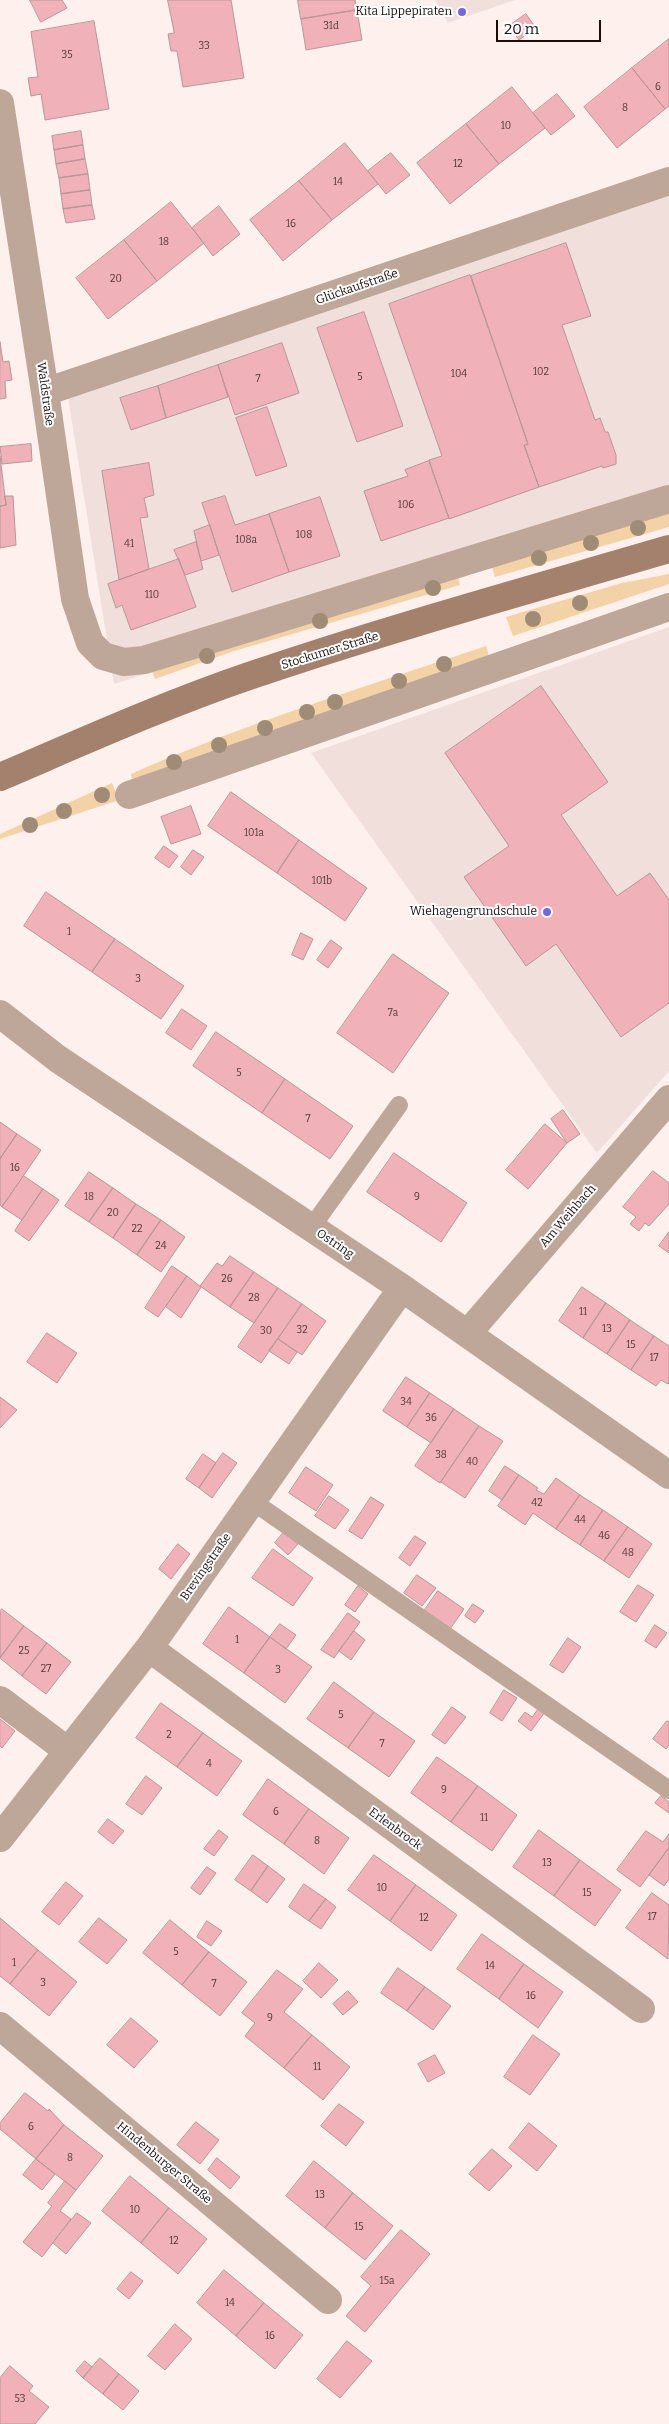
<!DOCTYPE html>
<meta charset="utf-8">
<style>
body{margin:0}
#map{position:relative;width:669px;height:2424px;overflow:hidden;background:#fef0ec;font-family:Bitter,serif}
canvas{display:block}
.scale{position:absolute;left:496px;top:20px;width:105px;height:22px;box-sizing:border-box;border:2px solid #190d0b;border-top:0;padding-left:6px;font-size:15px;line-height:18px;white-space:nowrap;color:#190d0b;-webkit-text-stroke:4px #fff;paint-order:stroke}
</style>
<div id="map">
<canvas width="669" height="2424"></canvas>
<div class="scale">20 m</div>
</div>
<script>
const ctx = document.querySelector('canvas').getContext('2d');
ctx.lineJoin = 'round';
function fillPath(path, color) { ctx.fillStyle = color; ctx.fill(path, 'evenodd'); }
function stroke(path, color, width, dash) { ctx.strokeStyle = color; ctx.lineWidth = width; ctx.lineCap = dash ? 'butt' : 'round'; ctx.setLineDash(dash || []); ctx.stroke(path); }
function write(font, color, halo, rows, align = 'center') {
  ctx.font = font + ' Bitter,serif'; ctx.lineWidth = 4; ctx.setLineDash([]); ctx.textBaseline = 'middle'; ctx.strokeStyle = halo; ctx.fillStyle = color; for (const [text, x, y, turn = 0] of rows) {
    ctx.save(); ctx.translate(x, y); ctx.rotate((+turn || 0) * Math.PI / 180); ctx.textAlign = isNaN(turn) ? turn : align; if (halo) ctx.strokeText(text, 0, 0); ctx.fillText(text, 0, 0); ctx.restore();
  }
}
fillPath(new Path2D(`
 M 435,0 L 515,0 L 448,23 Z
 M 669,195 L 669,512 L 114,684 L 68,397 Z
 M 669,627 L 669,1071 L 597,1153 L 311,753 Z`), '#f1dfdb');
fillPath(new Path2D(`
 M 669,512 L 669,527 L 495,577 L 492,567 Z
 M 669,574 L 669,584 L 513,636 L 506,617 L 622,583 Z
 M 458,576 L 460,585 L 231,652 L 155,679 L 152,671 Z
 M 486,646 L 489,656 L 132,780 L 131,774 C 246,723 367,686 486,646 Z
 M 112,783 L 119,800 L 0,839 L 0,834 Z`), '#f3d2a7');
const building = new Path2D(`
 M 30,0 L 62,0 L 67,8 L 41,22 Z
 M 168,0 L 231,0 L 244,78 L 183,87 L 177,51 L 171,51 L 168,34 L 174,33 Z
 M 298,0 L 355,0 L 357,10 L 301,19 Z
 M 357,10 L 362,40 L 306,50 L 301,19 Z
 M 526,14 L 536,28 L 519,40 L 509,26 Z
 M 94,21 L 109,109 L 45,120 L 41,94 L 31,96 L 28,78 L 38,77 L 31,32 Z
 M 669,39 L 669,106 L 665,109 L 632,68 Z
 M 632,68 L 665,109 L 617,148 L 584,107 Z
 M 512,87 L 545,128 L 499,164 L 466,124 Z
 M 557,94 L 575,116 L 551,135 L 533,113 Z
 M 466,124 L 499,164 L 450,204 L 417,163 Z
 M 81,131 L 83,145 L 54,150 L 52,136 Z
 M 345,143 L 378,184 L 332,220 L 299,181 Z
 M 83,145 L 85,159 L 56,164 L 54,150 Z
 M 391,153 L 410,175 L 386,194 L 368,171 Z
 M 85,159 L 88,174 L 59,178 L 56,164 Z
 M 88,174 L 90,190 L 61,194 L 59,178 Z
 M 299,181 L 332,220 L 283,261 L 250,220 Z
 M 90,190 L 92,205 L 63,209 L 61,194 Z
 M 171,202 L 204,243 L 157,281 L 124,240 Z
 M 92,205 L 95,219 L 66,223 L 63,209 Z
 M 219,206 L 240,234 L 213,256 L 192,228 Z
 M 124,240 L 157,281 L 108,319 L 76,278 Z
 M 566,243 L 591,316 L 562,325 L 595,420 L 600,418 L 605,432 L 608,432 L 616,455 L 616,464 L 603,468 L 602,466 L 539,487 L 524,445 L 528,444 L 471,276 Z
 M 470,275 L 528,444 L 524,445 L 539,487 L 449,519 L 429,460 L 442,456 L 389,304 Z
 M 364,312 L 403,426 L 357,442 L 317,328 Z
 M 0,342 L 3,362 L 9,361 L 12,380 L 5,381 L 6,398 L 0,399 Z
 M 282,343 L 299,393 L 235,415 L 218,365 Z
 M 218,365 L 228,397 L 166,418 L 158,386 Z
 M 158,386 L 166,418 L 131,430 L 120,398 Z
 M 267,407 L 287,466 L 256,476 L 236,418 Z
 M 31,444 L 32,461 L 2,464 L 0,447 Z
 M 0,456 L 6,505 L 0,506 Z
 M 429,461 L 449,518 L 381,541 L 364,491 L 408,476 L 405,470 Z
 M 149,463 L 154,495 L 144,498 L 148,517 L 140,518 L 149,569 L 119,580 L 102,471 Z
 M 5,496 L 13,496 L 16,545 L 0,548 L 0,506 L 6,505 Z
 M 225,496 L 235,525 L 269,514 L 289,572 L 232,592 L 202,503 Z
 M 320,497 L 340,556 L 289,572 L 269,514 Z
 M 210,525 L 219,555 L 201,561 L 194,531 Z
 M 196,542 L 203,569 L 185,575 L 174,550 Z
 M 179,559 L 196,607 L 131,630 L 122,605 L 116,608 L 108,584 Z
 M 541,686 L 608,782 L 561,815 L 617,896 L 650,873 L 669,900 L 669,1003 L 621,1037 L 556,944 L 526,966 L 464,877 L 509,846 L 445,753 Z
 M 231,792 L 299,840 L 277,873 L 208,826 Z
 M 191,806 L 201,834 L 171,844 L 161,817 Z
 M 299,840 L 367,888 L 345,921 L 277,873 Z
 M 164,846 L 178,856 L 169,868 L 155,858 Z
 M 193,850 L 204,857 L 191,875 L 181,867 Z
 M 46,892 L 115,939 L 92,972 L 24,926 Z
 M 301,933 L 313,939 L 303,960 L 292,955 Z
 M 115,939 L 184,986 L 161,1019 L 92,972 Z
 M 331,940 L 342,948 L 328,968 L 317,960 Z
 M 393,954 L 449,993 L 393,1073 L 337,1033 Z
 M 182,1009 L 207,1026 L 191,1050 L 166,1033 Z
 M 216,1032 L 285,1079 L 262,1113 L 193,1066 Z
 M 285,1079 L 353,1126 L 330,1159 L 262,1113 Z
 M 563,1110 L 580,1134 L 567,1143 L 551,1119 Z
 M 0,1122 L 17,1134 L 0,1159 Z
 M 545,1124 L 567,1143 L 528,1189 L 506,1170 Z
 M 17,1134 L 41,1150 L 2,1207 L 0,1205 L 0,1159 Z
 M 394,1153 L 467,1203 L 441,1242 L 367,1192 Z
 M 653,1171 L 669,1183 L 669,1204 L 649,1226 L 645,1223 L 639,1231 L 630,1224 L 636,1217 L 623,1207 Z
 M 89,1172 L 113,1188 L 89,1222 L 65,1206 Z
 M 24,1176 L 43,1189 L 22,1220 L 2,1207 Z
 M 113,1188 L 136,1204 L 113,1238 L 89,1222 Z
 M 43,1189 L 59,1200 L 29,1241 L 15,1231 Z
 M 136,1204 L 161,1220 L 137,1255 L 113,1238 Z
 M 161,1220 L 185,1237 L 161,1272 L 137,1255 Z
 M 669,1232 L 669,1253 L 659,1246 Z
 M 230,1256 L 254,1272 L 230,1307 L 200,1286 L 217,1263 L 222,1266 Z
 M 172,1266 L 187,1276 L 158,1317 L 145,1308 Z
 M 254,1272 L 278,1288 L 254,1323 L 230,1307 Z
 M 187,1276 L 201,1287 L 181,1318 L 166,1307 Z
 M 582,1287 L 606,1303 L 583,1338 L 559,1321 Z
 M 278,1288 L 302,1304 L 261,1363 L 238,1347 Z
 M 606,1303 L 630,1320 L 607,1354 L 583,1338 Z
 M 302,1304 L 326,1321 L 302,1355 L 278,1339 Z
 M 630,1320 L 654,1336 L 631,1370 L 607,1354 Z
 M 47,1333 L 77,1353 L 57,1383 L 27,1362 Z
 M 654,1336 L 669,1346 L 669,1383 L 668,1384 L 661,1380 L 656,1386 L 631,1370 Z
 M 278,1339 L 297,1352 L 289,1364 L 269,1351 Z
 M 406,1377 L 430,1393 L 407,1427 L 383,1411 Z
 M 430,1393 L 454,1409 L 431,1443 L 407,1427 Z
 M 0,1397 L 17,1410 L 0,1428 Z
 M 454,1409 L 479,1426 L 440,1483 L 415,1466 Z
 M 479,1426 L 503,1441 L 465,1498 L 441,1482 Z
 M 223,1453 L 237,1463 L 212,1498 L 199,1488 Z
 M 203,1454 L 216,1463 L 199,1488 L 186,1479 Z
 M 505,1466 L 519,1475 L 502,1500 L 489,1491 Z
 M 306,1467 L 333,1485 L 316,1511 L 289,1493 Z
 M 519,1475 L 538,1488 L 536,1490 L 544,1494 L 556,1478 L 580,1495 L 556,1529 L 533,1513 L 525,1525 L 498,1506 Z
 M 580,1495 L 603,1510 L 580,1545 L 556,1529 Z
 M 329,1496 L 349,1510 L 335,1529 L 315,1516 Z
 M 371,1497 L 384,1505 L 362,1539 L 349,1531 Z
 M 603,1510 L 628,1527 L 604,1561 L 580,1545 Z
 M 628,1527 L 652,1544 L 629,1578 L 604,1561 Z
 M 284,1532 L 298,1544 L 288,1555 L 275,1543 Z
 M 415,1536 L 426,1543 L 410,1566 L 399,1558 Z
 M 178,1544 L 190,1554 L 171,1579 L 159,1569 Z
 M 273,1549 L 313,1578 L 293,1606 L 252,1578 Z
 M 417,1575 L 436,1588 L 422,1606 L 404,1593 Z
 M 638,1585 L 654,1595 L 636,1622 L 620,1612 Z
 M 358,1586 L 368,1594 L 355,1612 L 345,1605 Z
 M 438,1591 L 464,1609 L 450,1629 L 424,1611 Z
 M 473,1604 L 484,1611 L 475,1623 L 465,1616 Z
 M 229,1607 L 270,1637 L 244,1673 L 203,1644 Z
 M 2,1609 L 24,1626 L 0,1658 L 0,1611 Z
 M 348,1613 L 360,1622 L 334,1658 L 321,1650 Z
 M 280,1624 L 296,1635 L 286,1649 L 270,1637 Z
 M 655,1625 L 667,1633 L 656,1648 L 645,1641 Z
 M 24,1626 L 47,1643 L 22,1676 L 0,1658 Z
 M 354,1631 L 365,1640 L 351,1660 L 339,1651 Z
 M 270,1637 L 312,1667 L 285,1703 L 244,1673 Z
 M 568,1638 L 581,1647 L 563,1673 L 550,1665 Z
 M 47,1643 L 71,1662 L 46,1694 L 22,1676 Z
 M 334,1682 L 374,1712 L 348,1748 L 307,1719 Z
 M 504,1690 L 517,1698 L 502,1721 L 490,1713 Z
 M 161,1703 L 203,1733 L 177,1767 L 136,1738 Z
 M 452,1707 L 466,1717 L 445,1744 L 432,1735 Z
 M 539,1708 L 545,1712 L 531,1731 L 518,1721 L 525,1712 L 532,1717 Z
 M 374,1712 L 415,1741 L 389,1777 L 348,1748 Z
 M 0,1719 L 15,1731 L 2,1748 L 0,1746 Z
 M 667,1721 L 669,1722 L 669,1745 L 666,1749 L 653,1739 Z
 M 203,1733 L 242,1761 L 217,1796 L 177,1767 Z
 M 437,1757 L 478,1786 L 451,1822 L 411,1793 Z
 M 146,1776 L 162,1788 L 142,1815 L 126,1804 Z
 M 268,1779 L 309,1809 L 284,1844 L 243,1815 Z
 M 478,1786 L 517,1815 L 492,1851 L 451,1822 Z
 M 661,1796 L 669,1802 L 669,1813 L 655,1803 Z
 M 309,1809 L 349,1838 L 324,1874 L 284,1844 Z
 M 108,1819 L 124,1831 L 113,1844 L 98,1832 Z
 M 219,1830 L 228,1837 L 214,1856 L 204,1849 Z
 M 539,1830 L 580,1860 L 554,1896 L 513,1867 Z
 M 646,1831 L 663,1842 L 669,1834 L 669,1848 L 640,1887 L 617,1870 Z
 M 669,1848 L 669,1879 L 664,1886 L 649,1875 Z
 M 253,1855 L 268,1866 L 251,1891 L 235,1880 Z
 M 374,1855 L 416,1885 L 390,1921 L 348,1890 Z
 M 580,1860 L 621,1890 L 595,1926 L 554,1896 Z
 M 268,1866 L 285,1879 L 267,1903 L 251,1891 Z
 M 207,1867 L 216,1873 L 200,1895 L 191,1888 Z
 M 66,1882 L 83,1896 L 59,1925 L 42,1912 Z
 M 304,1884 L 326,1899 L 309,1921 L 289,1907 Z
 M 416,1885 L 457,1915 L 431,1951 L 390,1921 Z
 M 652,1893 L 669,1905 L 668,1959 L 626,1928 Z
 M 326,1899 L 336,1907 L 321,1929 L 309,1921 Z
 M 0,1918 L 38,1950 L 10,1984 L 0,1976 Z
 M 99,1918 L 127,1940 L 107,1964 L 79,1942 Z
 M 170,1920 L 209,1952 L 182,1985 L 143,1953 Z
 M 207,1921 L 222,1931 L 211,1946 L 197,1937 Z
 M 482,1934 L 524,1964 L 499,1999 L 457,1969 Z
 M 38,1950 L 77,1982 L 49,2016 L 10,1984 Z
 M 209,1952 L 247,1982 L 220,2016 L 182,1985 Z
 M 319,1963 L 338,1980 L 321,1998 L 303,1981 Z
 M 524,1964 L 563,1992 L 538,2028 L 499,1999 Z
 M 398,1968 L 425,1987 L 407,2011 L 381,1993 Z
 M 277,1970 L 303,1989 L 284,2012 L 312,2035 L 284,2068 L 245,2036 L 255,2023 L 242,2013 Z
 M 425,1987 L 451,2006 L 433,2030 L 407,2011 Z
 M 348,1991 L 358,2002 L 343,2015 L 333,2004 Z
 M 131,2018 L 158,2041 L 134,2068 L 107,2045 Z
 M 312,2035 L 350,2067 L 323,2100 L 284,2068 Z
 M 533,2035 L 560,2054 L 530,2095 L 504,2077 Z
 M 435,2055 L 445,2073 L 428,2082 L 418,2064 Z
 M 25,2093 L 48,2111 L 49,2109 L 64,2125 L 36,2159 L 0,2129 L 0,2123 Z
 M 339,2104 L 364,2122 L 346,2146 L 321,2126 Z
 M 196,2122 L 219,2140 L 200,2164 L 177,2145 Z
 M 529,2123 L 557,2146 L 537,2171 L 509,2148 Z
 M 64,2125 L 103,2156 L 76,2190 L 36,2159 Z
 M 492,2149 L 512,2166 L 489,2191 L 469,2174 Z
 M 217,2158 L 240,2177 L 230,2189 L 208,2170 Z
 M 36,2159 L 55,2174 L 42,2190 L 23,2175 Z
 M 314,2161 L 353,2193 L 325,2228 L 286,2196 Z
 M 130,2176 L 169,2208 L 141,2243 L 102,2211 Z
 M 65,2181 L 76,2190 L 60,2211 L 71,2219 L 42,2257 L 23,2242 L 52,2206 L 48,2203 Z
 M 353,2193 L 393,2226 L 365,2260 L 325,2228 Z
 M 169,2208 L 207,2239 L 178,2274 L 141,2243 Z
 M 77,2213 L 91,2223 L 66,2254 L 53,2243 Z
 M 401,2230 L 430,2254 L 365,2332 L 346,2316 L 371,2286 L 361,2277 Z
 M 224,2270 L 264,2303 L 236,2336 L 197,2303 Z
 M 131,2272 L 143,2281 L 129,2299 L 117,2289 Z
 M 264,2303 L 303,2335 L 275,2369 L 236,2336 Z
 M 175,2324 L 192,2339 L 165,2370 L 148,2356 Z
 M 347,2341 L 372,2361 L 340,2398 L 317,2379 Z
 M 100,2358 L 119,2374 L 103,2394 L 83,2378 Z
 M 85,2361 L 92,2367 L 83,2378 L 76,2371 Z
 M 10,2366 L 33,2386 L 29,2391 L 49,2407 L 35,2424 L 0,2424 L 0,2378 Z
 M 119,2374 L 139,2391 L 123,2410 L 103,2394 Z`);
fillPath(building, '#f1b1b9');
stroke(building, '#b89699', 1);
stroke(new Path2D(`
 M 311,1228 L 399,1105
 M 252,1501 L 669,1790`), '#bea798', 18);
stroke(new Path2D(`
 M 0,103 L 45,392 L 75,599 L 90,643 L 103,656 L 124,662 L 144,660 L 669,499
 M 45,392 L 669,181
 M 129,795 L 669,607
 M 0,1014 L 58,1059 L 402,1288 L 669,1475
 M 468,1333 L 669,1099
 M 149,1648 L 641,2009
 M 0,1700 L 68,1751
 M 0,1838 L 149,1648 L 402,1288
 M 0,2026 L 328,2300`), '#bea798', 28);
stroke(new Path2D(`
 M 0,777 C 82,742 164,705 249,676 C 387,629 529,590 669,549`), '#a3816d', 28);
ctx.fillStyle = '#a08c76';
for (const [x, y] of [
 [638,528],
 [591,543],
 [539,558],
 [433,588],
 [580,603],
 [533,619],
 [320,621],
 [207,656],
 [444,664],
 [399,681],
 [335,702],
 [307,712],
 [265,728],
 [219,745],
 [174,762],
 [102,795],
 [64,811],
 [30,825]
]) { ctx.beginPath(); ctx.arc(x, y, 8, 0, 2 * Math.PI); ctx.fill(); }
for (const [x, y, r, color] of [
 [462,12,5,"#7766e0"],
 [547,912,5,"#7766e0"]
]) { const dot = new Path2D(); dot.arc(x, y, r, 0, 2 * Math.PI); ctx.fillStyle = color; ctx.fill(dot); stroke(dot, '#fff', 2); }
write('10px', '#4f3636', null, [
 ["31d",331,26],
 ["33",204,46],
 ["35",67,55],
 ["6",658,87],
 ["8",625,108],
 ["10",506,126],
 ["12",458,164],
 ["14",338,182],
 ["16",291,224],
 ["18",164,242],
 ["20",116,279],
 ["102",541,372],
 ["104",459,374],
 ["5",360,377],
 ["7",258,379],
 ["106",406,505],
 ["108",304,535],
 ["108a",246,540],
 ["41",129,544],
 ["110",152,595],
 ["101a",254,833],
 ["101b",322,881],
 ["1",69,932],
 ["3",138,979],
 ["7a",393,1013],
 ["5",239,1073],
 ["7",308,1119],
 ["16",15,1168],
 ["18",89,1197],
 ["9",417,1197],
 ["20",113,1213],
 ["22",137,1229],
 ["24",161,1246],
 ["26",227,1279],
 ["28",254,1298],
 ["11",583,1312],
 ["13",607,1329],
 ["32",302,1330],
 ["30",266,1331],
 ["15",631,1345],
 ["17",654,1358],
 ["34",406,1402],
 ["36",431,1418],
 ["38",441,1455],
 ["40",472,1462],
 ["42",537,1503],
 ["44",580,1520],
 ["46",604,1536],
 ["48",628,1553],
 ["1",237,1640],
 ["25",24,1651],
 ["27",46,1669],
 ["3",278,1670],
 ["5",341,1715],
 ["2",169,1735],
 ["7",382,1744],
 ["4",209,1764],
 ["9",444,1790],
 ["6",276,1812],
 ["11",484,1818],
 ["8",317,1841],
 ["13",547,1863],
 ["10",382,1888],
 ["15",587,1893],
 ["17",652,1917],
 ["12",424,1918],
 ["5",176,1952],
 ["1",14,1963],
 ["14",490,1966],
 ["3",43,1983],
 ["7",214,1984],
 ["16",531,1996],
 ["9",270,2018],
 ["11",317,2067],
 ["6",31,2127],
 ["8",70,2158],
 ["13",320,2195],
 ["10",135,2210],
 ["15",359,2227],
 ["12",174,2241],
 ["15a",387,2281],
 ["14",230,2303],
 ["16",270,2336],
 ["53",20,2399]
]);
write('12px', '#190d0b', '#fff', [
 ["Kita Lippepiraten",452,12],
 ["Wiehagengrundschule",537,912]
], 'right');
write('12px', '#190d0b', '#fff', [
 ["Glückaufstraße",357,287,-19],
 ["Waldstraße",45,394,82],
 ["Stockumer Straße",330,651,-17],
 ["Am Weihbach",568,1216,-49],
 ["Ostring",335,1244,34],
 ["Brevingstraße",206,1567,-55],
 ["Erlenbrock",395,1829,36],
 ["Hindenburger Straße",164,2163,40]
]);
</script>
